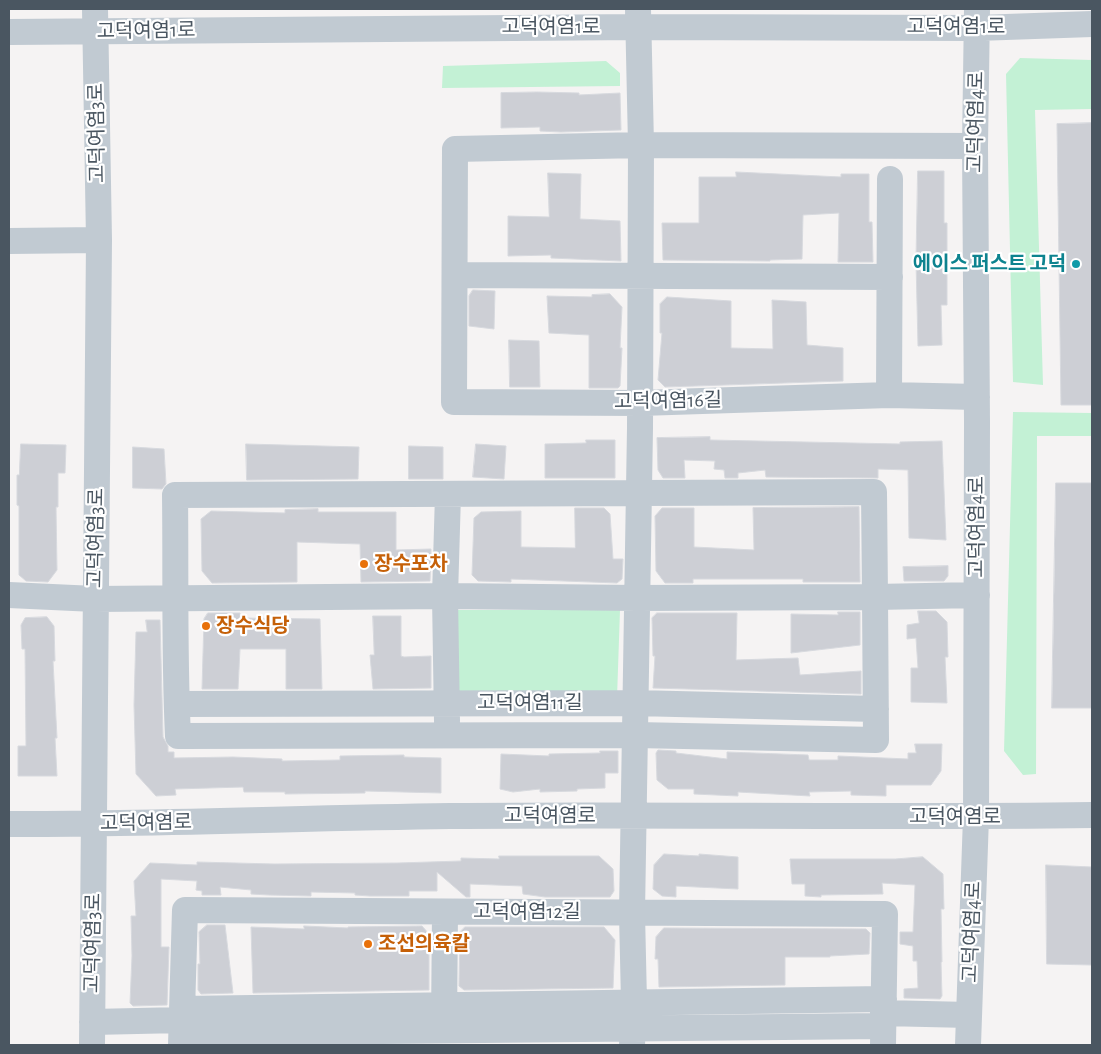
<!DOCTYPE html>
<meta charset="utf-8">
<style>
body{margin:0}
#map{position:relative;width:1101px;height:1054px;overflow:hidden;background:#f5f3f3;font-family:"Alegreya Sans",sans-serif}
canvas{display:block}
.frame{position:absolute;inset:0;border:10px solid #4a5661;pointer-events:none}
</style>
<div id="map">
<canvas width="1101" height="1054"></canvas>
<div class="frame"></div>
</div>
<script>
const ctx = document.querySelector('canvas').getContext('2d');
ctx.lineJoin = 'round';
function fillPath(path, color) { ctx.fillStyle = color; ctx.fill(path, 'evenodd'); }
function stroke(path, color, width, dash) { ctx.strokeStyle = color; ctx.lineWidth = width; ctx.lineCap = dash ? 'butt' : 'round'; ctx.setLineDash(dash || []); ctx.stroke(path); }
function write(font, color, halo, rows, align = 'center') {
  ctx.font = font + ' "Alegreya Sans","Noto Sans KR",sans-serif'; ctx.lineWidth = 4.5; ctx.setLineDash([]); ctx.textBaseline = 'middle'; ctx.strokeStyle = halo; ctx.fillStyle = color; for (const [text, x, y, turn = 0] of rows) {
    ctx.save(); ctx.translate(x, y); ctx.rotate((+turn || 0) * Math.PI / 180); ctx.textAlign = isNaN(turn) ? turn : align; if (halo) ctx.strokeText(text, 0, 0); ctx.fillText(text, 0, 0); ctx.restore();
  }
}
fillPath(new Path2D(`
 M 1020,58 L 1092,60 L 1092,109 L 1035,110 L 1043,385 L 1013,382 L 1006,74 Z
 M 606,61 L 620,73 L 620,86 L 442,88 L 443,66 Z
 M 1013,412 L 1092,413 L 1092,436 L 1037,436 L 1036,774 L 1023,775 L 1004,751 Z
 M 458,610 L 620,610 L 617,698 L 457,693 Z`), '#c3f1d5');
const building = new Path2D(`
 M 537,92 L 579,93 L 579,95 L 620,93 L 621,130 L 561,132 L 540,131 L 540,127 L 501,128 L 501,93 Z
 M 1092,123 L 1092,405 L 1061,405 L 1057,124 Z
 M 918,171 L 944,171 L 944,223 L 947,223 L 947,305 L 941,305 L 942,345 L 918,346 L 916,261 Z
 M 736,172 L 841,177 L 841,174 L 869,174 L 869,222 L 872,222 L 873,262 L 838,262 L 839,213 L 803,215 L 802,259 L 770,260 L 770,261 L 663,260 L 662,223 L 699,223 L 699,177 L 736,177 Z
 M 548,173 L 581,174 L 580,219 L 620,221 L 621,261 L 551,258 L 551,255 L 508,256 L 508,216 L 549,217 Z
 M 473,290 L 495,291 L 494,329 L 469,326 L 469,296 Z
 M 610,294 L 622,307 L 620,348 L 622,348 L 620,386 L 618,388 L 589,388 L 589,335 L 549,333 L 547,296 L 592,297 L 592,295 Z
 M 667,297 L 731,301 L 731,348 L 773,349 L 772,300 L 806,302 L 807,345 L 843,348 L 843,381 L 665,387 L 658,380 L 662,333 L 660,333 L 660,304 Z
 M 509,340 L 539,341 L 540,387 L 510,387 Z
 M 710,437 L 710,440 L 900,444 L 900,442 L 942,441 L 946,540 L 909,538 L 908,470 L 878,469 L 878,478 L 766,477 L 765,470 L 738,473 L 738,478 L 725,478 L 724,470 L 714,469 L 715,461 L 684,460 L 685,478 L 663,478 L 658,470 L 657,438 Z
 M 586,440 L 615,440 L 615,478 L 545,478 L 545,444 L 586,443 Z
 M 21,444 L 66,445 L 65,473 L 58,473 L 58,507 L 56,507 L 57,570 L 48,582 L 26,581 L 19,575 L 19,506 L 17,505 L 17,475 L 19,475 Z
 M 246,444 L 359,447 L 358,479 L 247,480 Z
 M 476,444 L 506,446 L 504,479 L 473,477 Z
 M 409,446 L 443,447 L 443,479 L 409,479 Z
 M 133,447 L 164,449 L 166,484 L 162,489 L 133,488 Z
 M 1056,483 L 1092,483 L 1092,708 L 1052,708 Z
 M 859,507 L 860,582 L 803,582 L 803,579 L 693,579 L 693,583 L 665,583 L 656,571 L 655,516 L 662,508 L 694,508 L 694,547 L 754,550 L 753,508 Z
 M 575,508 L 604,508 L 610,514 L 613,559 L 623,559 L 622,579 L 617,583 L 511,579 L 511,582 L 478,581 L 472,575 L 474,518 L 481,512 L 521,511 L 521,547 L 575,548 Z
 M 318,509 L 318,512 L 396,512 L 396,550 L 431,549 L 430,581 L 361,582 L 360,544 L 297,542 L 297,582 L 212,583 L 202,571 L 201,519 L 211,511 L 285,513 L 285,510 Z
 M 948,566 L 948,576 L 944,581 L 904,581 L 903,567 Z
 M 918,611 L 936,611 L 947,622 L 948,657 L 945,657 L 947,703 L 911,702 L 911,668 L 918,668 L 916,638 L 907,639 L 907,625 L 919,623 Z
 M 838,612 L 860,612 L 860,645 L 791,653 L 791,614 L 838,615 Z
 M 208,613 L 240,613 L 240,618 L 320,619 L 322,689 L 286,689 L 286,649 L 240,649 L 238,689 L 202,689 L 204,619 Z
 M 657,613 L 737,613 L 736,660 L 798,658 L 800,675 L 861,671 L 861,694 L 653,688 L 655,656 L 653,656 L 652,618 Z
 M 373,616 L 401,616 L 401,656 L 404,657 L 431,656 L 431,688 L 373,689 L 370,655 L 374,655 Z
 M 47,617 L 54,626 L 55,661 L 53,661 L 57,738 L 55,738 L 57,776 L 18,776 L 18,746 L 26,746 L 25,649 L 22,649 L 21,625 L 25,618 Z
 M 146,620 L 160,620 L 163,737 L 168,746 L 168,752 L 174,752 L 174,758 L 233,757 L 282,759 L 282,761 L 340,760 L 340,756 L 404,755 L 404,757 L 441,758 L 441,793 L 365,791 L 365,793 L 285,794 L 285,792 L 244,792 L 243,787 L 175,789 L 176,795 L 156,796 L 136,774 L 134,705 L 136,632 L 147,632 Z
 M 915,744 L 942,744 L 941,771 L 931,785 L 886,785 L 886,796 L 851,795 L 851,791 L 809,792 L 810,796 L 738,792 L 738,796 L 694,794 L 694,789 L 668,789 L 657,780 L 656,753 L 658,750 L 676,751 L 676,753 L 727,759 L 727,752 L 808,755 L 809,760 L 838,760 L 838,756 L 908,759 L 908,753 L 916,753 Z
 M 600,751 L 618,751 L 618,773 L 605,773 L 605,788 L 577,789 L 577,791 L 540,792 L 540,789 L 513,792 L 500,789 L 501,754 L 549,756 L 549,754 L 600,753 Z
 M 664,854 L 699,856 L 699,854 L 738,857 L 738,889 L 676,886 L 676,897 L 662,896 L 653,889 L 654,865 Z
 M 499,856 L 599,856 L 613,869 L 614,891 L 610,897 L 545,897 L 523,894 L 522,886 L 470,884 L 470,897 L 466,897 L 437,872 L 437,891 L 409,891 L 409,896 L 370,896 L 355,895 L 355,893 L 311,892 L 311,896 L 269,895 L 251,894 L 251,890 L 220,887 L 221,895 L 202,895 L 202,891 L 196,890 L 197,881 L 161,879 L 161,947 L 169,947 L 167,1005 L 133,1006 L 130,1003 L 132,956 L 131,916 L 136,916 L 134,881 L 150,863 L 197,865 L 197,862 L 274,864 L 398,863 L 461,861 L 461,858 L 499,859 Z
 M 923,857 L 943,874 L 944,909 L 941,909 L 942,962 L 941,962 L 942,996 L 940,999 L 904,998 L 904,989 L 918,988 L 917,961 L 913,961 L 913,946 L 900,944 L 900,932 L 913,932 L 915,885 L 882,883 L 883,894 L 821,895 L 821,897 L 805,896 L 805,884 L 792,884 L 790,859 L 895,859 Z
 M 1046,865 L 1092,867 L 1092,965 L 1047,964 Z
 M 207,925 L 225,925 L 233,993 L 201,994 L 198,990 L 198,964 L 200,964 L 199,932 Z
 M 304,926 L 348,928 L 348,927 L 422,926 L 429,934 L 429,990 L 253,993 L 251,927 L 304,929 Z
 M 465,927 L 604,927 L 615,940 L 613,988 L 464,990 L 459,986 L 460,932 Z
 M 664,928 L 866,929 L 870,933 L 869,954 L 830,956 L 830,957 L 785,957 L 785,985 L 659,987 L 658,959 L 655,959 L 656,937 Z`);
fillPath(building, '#cdcfd5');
stroke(building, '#d7d9de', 1);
stroke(new Path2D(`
 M 9,32 L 639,27 L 977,28 L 1092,24
 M 975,146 L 641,145 L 455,149 L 454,402 L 640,403 L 889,395 L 977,397
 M 9,241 L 99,240
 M 455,275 L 890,277
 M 889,395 L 890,179
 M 9,595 L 95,599 L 445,596 L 637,598 L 875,597 L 876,740 L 636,735 L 178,736 C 174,656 176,576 175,495 L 874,492 L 875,597 L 977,595
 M 177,704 L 636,703 L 876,709
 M 447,721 L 445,596 L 448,494
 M 9,824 C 156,824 303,818 450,816 C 664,814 878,818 1092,815
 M 182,1009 L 884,999
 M 883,1013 L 969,1015
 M 92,1022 L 182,1020
 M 444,1023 L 445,912
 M 182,1033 L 883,1026
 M 92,1045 L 99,240 L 95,9
 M 181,1045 L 185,910 L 885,914 L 883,1045
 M 632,1045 L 634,1002 L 632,913 L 640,428 L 641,145 L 638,9
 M 968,1045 L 976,817 L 977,422 L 975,146 L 977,9`), '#c1cad2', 26);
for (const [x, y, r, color] of [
 [1076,264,5,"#0f9aa8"],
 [364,564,5,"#e8710a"],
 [206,626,5,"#e8710a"],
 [368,944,5,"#e8710a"]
]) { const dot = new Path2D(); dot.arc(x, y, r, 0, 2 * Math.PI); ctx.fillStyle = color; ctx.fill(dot); stroke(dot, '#fff', 2); }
write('20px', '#4a5661', '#fff', [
 ["고덕여염1로",551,27],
 ["고덕여염1로",956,27],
 ["고덕여염1로",146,31,-1],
 ["고덕여염4로",976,122,-89],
 ["고덕여염3로",97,133,-91],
 ["고덕여염16길",668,401,-1],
 ["고덕여염4로",977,527,-90],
 ["고덕여염3로",96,538,-89],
 ["고덕여염11길",530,703],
 ["고덕여염로",550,816],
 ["고덕여염로",955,817],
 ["고덕여염로",146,823,-1],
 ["고덕여염12길",527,912],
 ["고덕여염4로",972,932,-88],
 ["고덕여염3로",93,943,-89]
]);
write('bold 20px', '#0d838f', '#fff', [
 ["에이스 퍼스트 고덕",1066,264]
], 'right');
write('bold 20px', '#c56008', '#fff', [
 ["장수포차",374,564],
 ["장수식당",216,626],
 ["조선의육칼",378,944]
], 'left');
</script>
